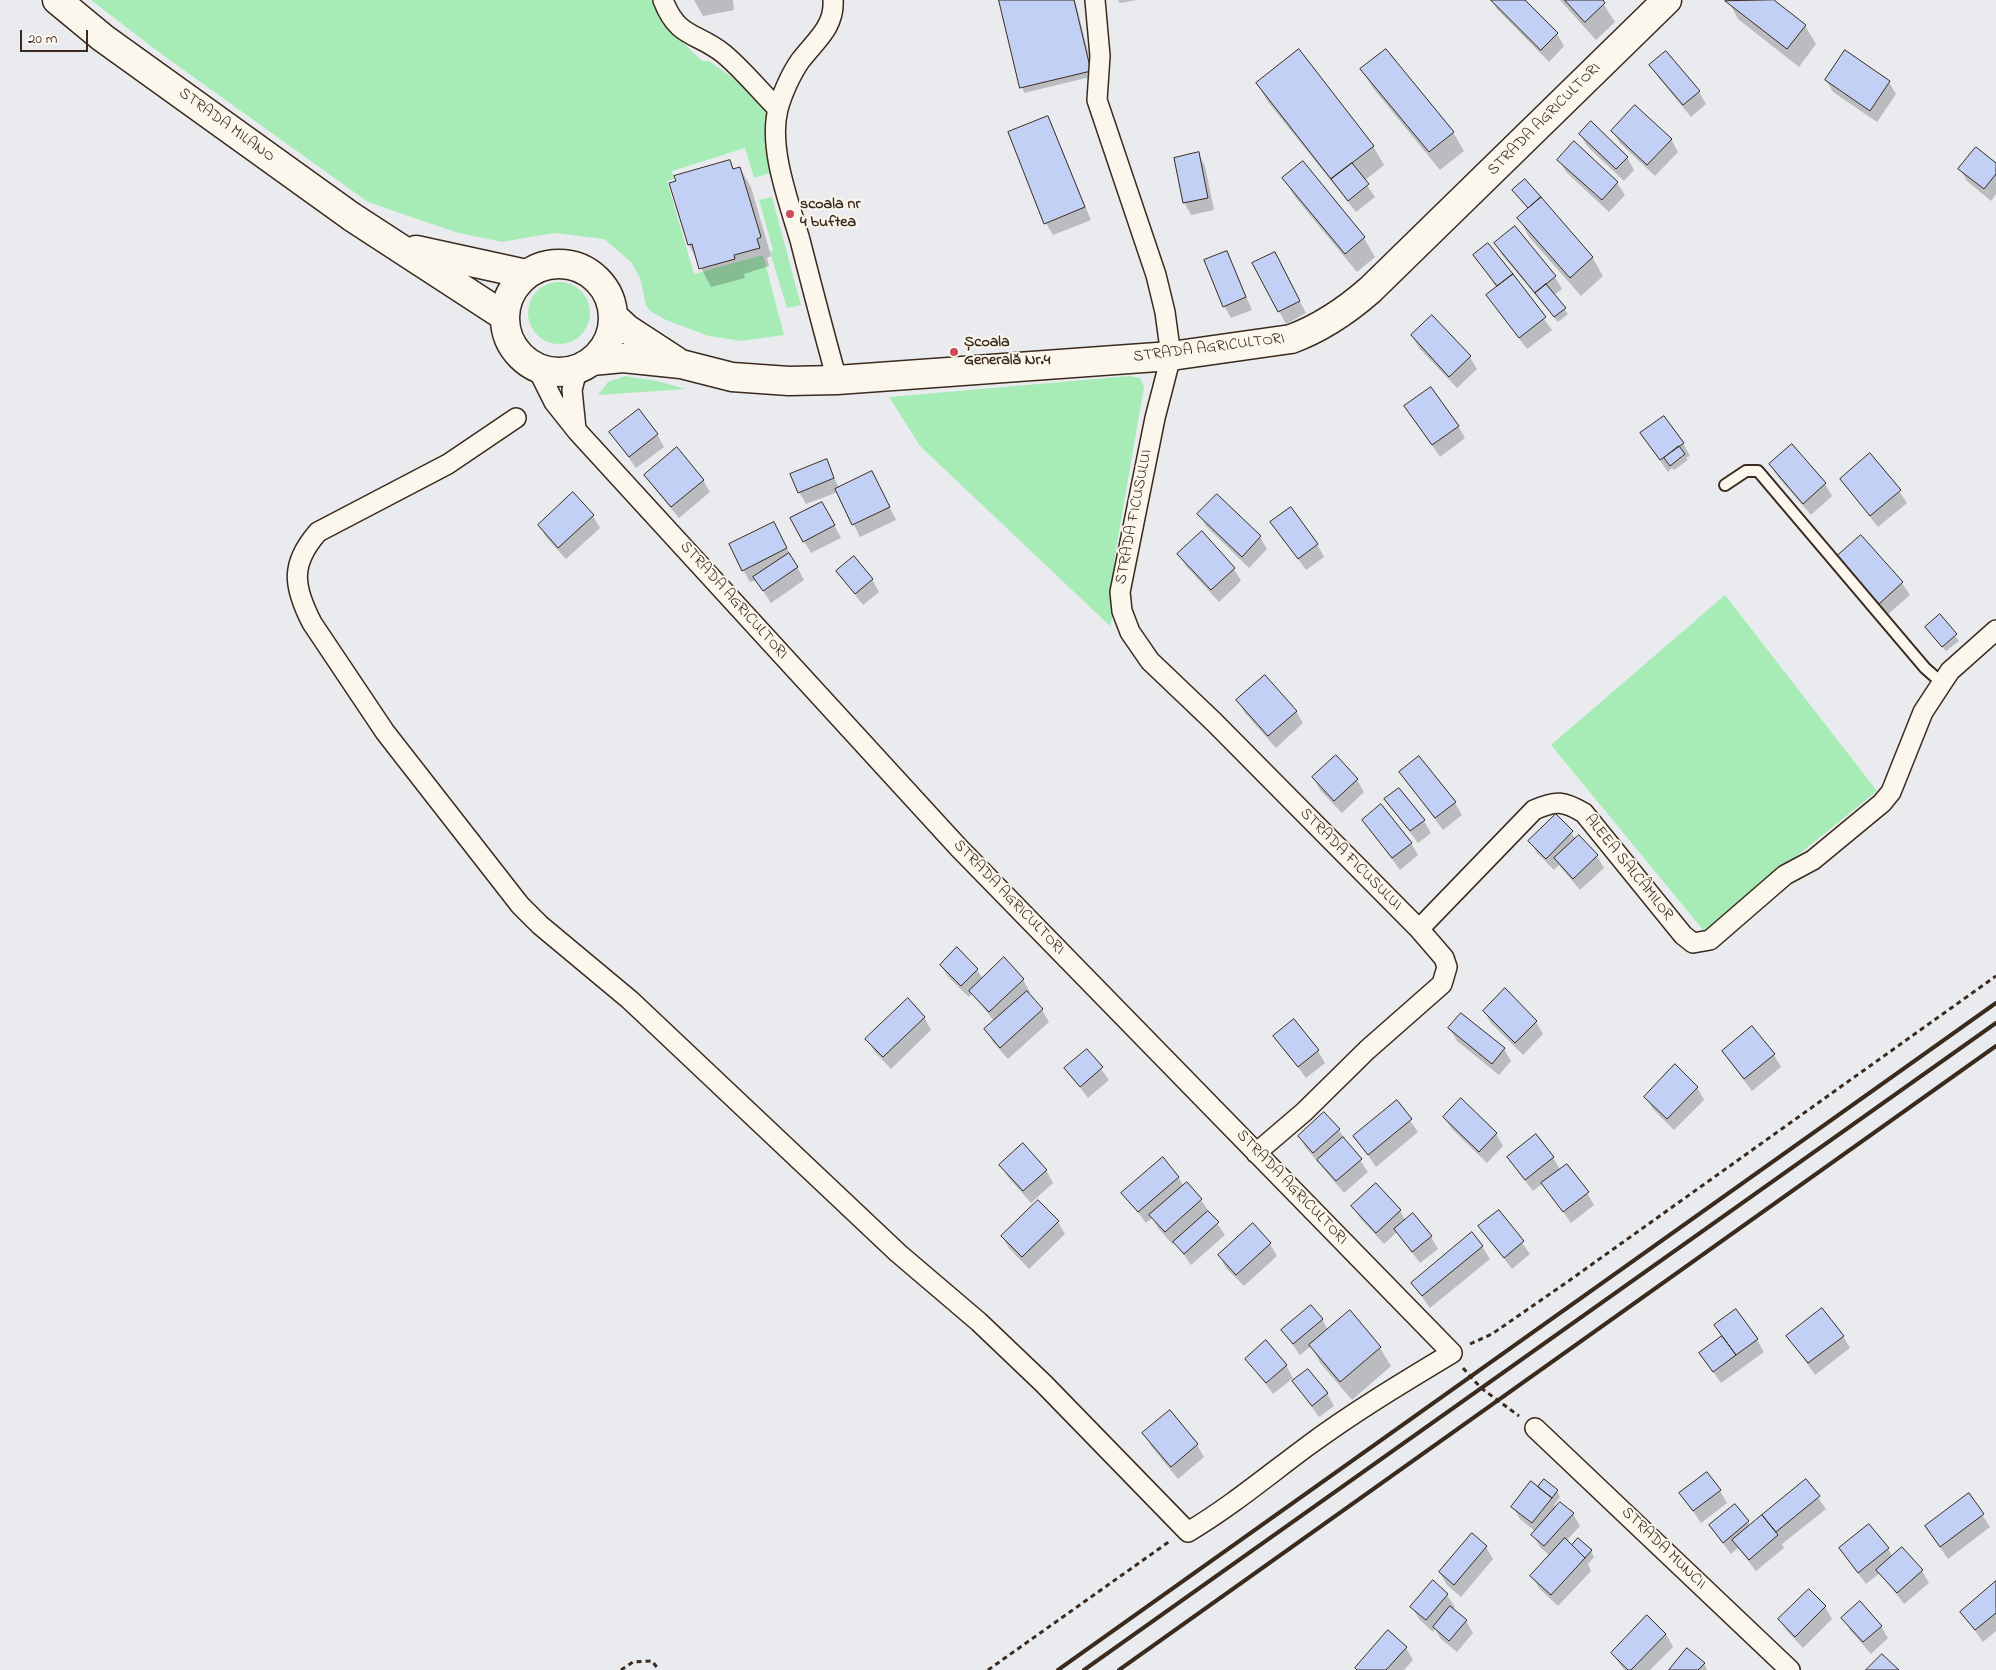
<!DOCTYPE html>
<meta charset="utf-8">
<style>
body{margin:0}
#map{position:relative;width:1996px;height:1670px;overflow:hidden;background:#eaebef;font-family:"Indie Flower",sans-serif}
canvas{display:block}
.scale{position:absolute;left:20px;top:30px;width:68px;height:22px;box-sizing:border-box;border:2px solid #3b2a1e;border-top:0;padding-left:6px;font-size:15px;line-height:18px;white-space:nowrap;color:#3b2a1e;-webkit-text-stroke:4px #fbf7ec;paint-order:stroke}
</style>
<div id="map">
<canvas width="1996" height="1670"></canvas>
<div class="scale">20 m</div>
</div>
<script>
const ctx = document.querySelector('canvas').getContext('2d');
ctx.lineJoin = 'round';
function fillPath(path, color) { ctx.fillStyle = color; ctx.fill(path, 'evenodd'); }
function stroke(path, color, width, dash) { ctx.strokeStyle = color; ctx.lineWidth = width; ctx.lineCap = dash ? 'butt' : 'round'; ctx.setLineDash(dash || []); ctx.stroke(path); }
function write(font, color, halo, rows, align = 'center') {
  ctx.font = font + ' "Indie Flower",sans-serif'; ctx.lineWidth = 4; ctx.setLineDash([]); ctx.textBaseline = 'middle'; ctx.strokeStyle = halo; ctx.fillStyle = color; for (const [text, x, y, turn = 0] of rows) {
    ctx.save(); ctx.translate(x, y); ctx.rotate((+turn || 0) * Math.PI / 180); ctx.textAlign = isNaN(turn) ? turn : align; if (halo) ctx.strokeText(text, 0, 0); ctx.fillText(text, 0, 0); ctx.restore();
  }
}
fillPath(new Path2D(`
 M 91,0 L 658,0 L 670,30 L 702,61 L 709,61 L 761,98 L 766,109 L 770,173 L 754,178 L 745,148 L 672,171 L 674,179 L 667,181 L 694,274 L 763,255 L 784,335 L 741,341 L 709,336 L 666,320 L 650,311 L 646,305 L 640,278 L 631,262 L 604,239 L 554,233 L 502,242 L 455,232 L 368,202 L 160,53 Z
 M 772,197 L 801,305 L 787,308 L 770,252 L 773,250 L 759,200 Z
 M528 313a31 31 0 1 1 62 0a31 31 0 1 1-62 0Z
 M 625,376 L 657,381 L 686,389 L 598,395 L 608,382 Z
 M 1130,376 L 1140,378 L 1144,387 L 1114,561 L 1113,615 L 1110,626 L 920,446 L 889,397 Z
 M 1725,595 L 1877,791 L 1704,931 L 1551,745 Z`), '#a7ecb7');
fillPath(new Path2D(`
 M 694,0 L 733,0 L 734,10 L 703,16 Z
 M 1000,0 L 1075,0 L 1094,76 L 1024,93 Z
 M 1118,0 L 1137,0 L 1120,3 Z
 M 1491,0 L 1523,0 L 1557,34 L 1564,46 L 1549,62 L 1497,9 Z
 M 1560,0 L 1601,0 L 1615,22 L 1596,40 Z
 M 1728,0 L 1772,0 L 1805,26 L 1816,44 L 1799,67 L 1738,19 Z
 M 1650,65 L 1699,92 L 1706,104 L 1691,117 L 1658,77 Z
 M 1362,70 L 1453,132 L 1464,151 L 1440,170 L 1373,88 Z
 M 1826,80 L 1889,82 L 1896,94 L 1877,122 L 1833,92 Z
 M 1257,83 L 1373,146 L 1384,165 L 1364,181 L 1375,197 L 1356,212 L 1268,102 Z
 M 1048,118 L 1091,220 L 1053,235 L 1046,223 Z
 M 1613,131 L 1671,139 L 1678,152 L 1655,176 L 1620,143 Z
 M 1580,134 L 1627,157 L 1634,170 L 1624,181 L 1587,146 Z
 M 1574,143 L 1617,183 L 1625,195 L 1609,212 L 1566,172 L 1559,160 Z
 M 1198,154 L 1205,166 L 1214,210 L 1191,215 L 1184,202 Z
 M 730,161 L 734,170 L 740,168 L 751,187 L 771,256 L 767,258 L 769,266 L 744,274 L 745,278 L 711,287 L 689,245 L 671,183 Z
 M 1303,163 L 1364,238 L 1375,257 L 1357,272 L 1295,197 L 1284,179 Z
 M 1996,164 L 1996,194 L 1991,201 L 1967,181 L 1960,169 Z
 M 1524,181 L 1592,257 L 1603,276 L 1581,296 L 1529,237 L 1519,218 L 1529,210 L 1513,191 Z
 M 1495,243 L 1555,277 L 1562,289 L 1554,295 L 1568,314 L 1558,322 L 1502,255 Z
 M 1488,244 L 1552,330 L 1527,349 L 1488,296 L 1497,288 L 1474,255 Z
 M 1227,252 L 1252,310 L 1231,318 L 1224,306 Z
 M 1281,266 L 1306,313 L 1286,324 L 1279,311 Z
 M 1412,336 L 1470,357 L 1477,369 L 1457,388 L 1419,348 Z
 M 1406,407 L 1458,426 L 1465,438 L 1440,457 Z
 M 611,433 L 657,434 L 664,447 L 636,468 Z
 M 1642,434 L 1683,443 L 1690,456 L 1686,458 L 1688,460 L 1674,470 L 1672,468 L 1668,472 Z
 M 1792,446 L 1825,484 L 1832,496 L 1811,515 L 1778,477 L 1770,465 Z
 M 826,460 L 839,488 L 872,472 L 896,520 L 860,537 L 838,492 L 806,504 L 799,492 Z
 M 646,475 L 703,480 L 710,492 L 679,518 L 653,487 Z
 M 1841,479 L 1899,491 L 1907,503 L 1878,527 Z
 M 1199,514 L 1260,537 L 1267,549 L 1249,568 L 1206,526 Z
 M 829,515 L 841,538 L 811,553 L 804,541 Z
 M 593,516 L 600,528 L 566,559 L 546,537 L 539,525 Z
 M 1272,522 L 1317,544 L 1324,557 L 1306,570 Z
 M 780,535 L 804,580 L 771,603 L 756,580 L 750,582 L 743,570 Z
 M 1861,536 L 1902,583 L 1910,595 L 1887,615 L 1845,569 L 1838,557 Z
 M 1179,554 L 1234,569 L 1241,581 L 1219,602 L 1186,566 Z
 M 837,571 L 872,579 L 879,592 L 863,605 Z
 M 1940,616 L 1959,641 L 1946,651 L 1930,633 Z
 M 1238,701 L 1296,711 L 1303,723 L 1276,748 L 1245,713 Z
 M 1401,773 L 1455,803 L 1462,815 L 1443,830 Z
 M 1313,777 L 1357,780 L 1364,792 L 1342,813 L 1320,790 Z
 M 1386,799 L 1424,821 L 1431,833 L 1418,843 Z
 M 1556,815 L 1576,839 L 1597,856 L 1604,868 L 1580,890 L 1559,865 L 1554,870 L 1537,853 L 1530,841 Z
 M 1363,820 L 1411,843 L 1418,855 L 1400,870 Z
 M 1004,959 L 1023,980 L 1030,992 L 1028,994 L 1042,1010 L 1049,1022 L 1008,1059 L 993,1042 L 986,1030 L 995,1022 L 972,994 L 969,997 L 948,977 L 941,965 L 977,970 L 983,979 Z
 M 1505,990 L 1536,1022 L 1543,1034 L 1523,1055 L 1491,1023 L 1484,1011 Z
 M 924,1017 L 931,1030 L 891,1069 L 874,1051 L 867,1039 Z
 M 1450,1029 L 1504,1049 L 1511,1061 L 1499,1075 L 1457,1041 Z
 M 1275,1036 L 1318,1051 L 1325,1063 L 1306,1078 Z
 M 1087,1050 L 1109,1080 L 1088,1098 L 1066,1068 Z
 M 1723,1052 L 1774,1055 L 1781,1067 L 1752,1091 Z
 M 1697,1087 L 1704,1100 L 1674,1130 L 1653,1109 L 1645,1097 Z
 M 1397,1102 L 1418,1132 L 1376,1167 L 1355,1136 Z
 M 1444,1117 L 1496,1134 L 1503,1146 L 1487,1163 L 1452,1129 Z
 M 1339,1130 L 1368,1172 L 1344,1193 L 1306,1148 L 1299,1136 Z
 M 1553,1157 L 1560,1170 L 1587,1193 L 1594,1205 L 1571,1223 L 1543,1183 L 1533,1191 L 1508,1158 Z
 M 1001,1165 L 1046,1170 L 1053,1183 L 1031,1203 L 1008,1177 Z
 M 1178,1177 L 1184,1187 L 1187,1184 L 1201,1200 L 1225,1235 L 1191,1265 L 1175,1242 L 1172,1244 L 1158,1228 L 1152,1218 L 1146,1223 L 1123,1193 Z
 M 1038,1201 L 1058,1222 L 1065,1234 L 1029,1269 L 1009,1248 L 1002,1236 Z
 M 1353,1206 L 1400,1211 L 1406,1221 L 1431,1237 L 1438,1249 L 1420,1263 L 1397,1232 L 1384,1244 L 1360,1218 Z
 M 1499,1211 L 1530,1254 L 1512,1269 L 1480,1227 Z
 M 1253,1225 L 1270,1244 L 1277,1256 L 1244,1286 L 1226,1268 L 1219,1255 Z
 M 1482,1246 L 1490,1259 L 1430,1308 L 1412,1283 Z
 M 1322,1319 L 1328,1330 L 1380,1348 L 1391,1366 L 1352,1400 L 1321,1364 L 1311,1346 L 1300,1355 L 1282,1330 Z
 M 1715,1325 L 1757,1340 L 1764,1352 L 1721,1383 L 1700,1353 L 1722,1337 Z
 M 1788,1336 L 1843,1336 L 1850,1348 L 1815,1375 Z
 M 1247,1359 L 1286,1365 L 1293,1378 L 1273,1394 Z
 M 1294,1382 L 1327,1393 L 1334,1406 L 1319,1417 Z
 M 1170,1412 L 1197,1445 L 1204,1457 L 1178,1479 L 1151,1446 L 1144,1433 Z
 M 1806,1481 L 1826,1509 L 1782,1544 L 1784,1548 L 1756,1571 L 1738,1548 L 1731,1554 L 1710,1526 L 1748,1522 L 1750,1527 Z
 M 1542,1491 L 1557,1491 L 1560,1497 L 1554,1505 L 1556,1508 L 1573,1514 L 1580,1526 L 1566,1541 L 1576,1550 L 1591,1551 L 1594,1557 L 1588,1564 L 1591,1571 L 1558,1606 L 1539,1588 L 1532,1576 L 1550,1556 L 1540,1547 L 1533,1535 L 1536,1532 L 1520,1519 L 1513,1507 Z
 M 1720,1491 L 1727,1503 L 1701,1523 L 1681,1493 Z
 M 1969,1495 L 1990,1527 L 1948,1559 L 1926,1527 Z
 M 1486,1547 L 1493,1559 L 1461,1597 L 1447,1585 L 1440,1573 Z
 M 1840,1549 L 1888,1549 L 1893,1557 L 1922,1571 L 1929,1583 L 1904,1604 L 1880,1573 L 1866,1584 Z
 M 1996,1583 L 1996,1631 L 1983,1642 L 1962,1612 Z
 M 1447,1595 L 1455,1607 L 1452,1610 L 1466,1621 L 1473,1633 L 1457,1652 L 1441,1639 L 1435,1629 L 1433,1632 L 1419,1619 L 1412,1607 Z
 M 1825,1607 L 1832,1619 L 1803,1648 L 1787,1631 L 1779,1619 Z
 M 1843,1618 L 1881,1626 L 1888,1638 L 1871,1654 L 1850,1630 Z
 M 1666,1634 L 1673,1647 L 1650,1670 L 1624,1670 L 1612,1653 Z
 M 1406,1648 L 1413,1660 L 1404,1670 L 1357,1670 Z
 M 1704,1663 L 1707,1670 L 1671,1670 Z`), '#0003');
const building = new Path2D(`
 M 999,0 L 1074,0 L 1091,71 L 1020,88 Z
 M 1491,0 L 1525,0 L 1558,33 L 1541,50 Z
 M 1565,0 L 1603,0 L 1605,3 L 1585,22 Z
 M 1774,0 L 1806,25 L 1787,49 L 1725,1 Z
 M 1299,49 L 1374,146 L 1331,179 L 1256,83 Z
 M 1386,49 L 1454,132 L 1429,152 L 1360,69 Z
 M 1845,50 L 1890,81 L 1870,111 L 1825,80 Z
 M 1666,51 L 1700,91 L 1683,105 L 1649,65 Z
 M 1635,105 L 1672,139 L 1647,165 L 1611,131 Z
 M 1048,116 L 1085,207 L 1044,224 L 1008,132 Z
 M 1591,121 L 1628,157 L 1616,169 L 1579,134 Z
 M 1574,141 L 1618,182 L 1602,200 L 1557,160 Z
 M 1976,147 L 1996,163 L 1996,174 L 1984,189 L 1958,169 Z
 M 1199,152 L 1208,198 L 1183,203 L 1174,158 Z
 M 730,160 L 733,169 L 740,167 L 761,237 L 757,239 L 760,248 L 734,255 L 735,259 L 699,269 L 692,244 L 688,245 L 669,183 L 676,181 L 674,176 Z
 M 1303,161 L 1365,237 L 1345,254 L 1282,178 Z
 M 1352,163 L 1369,184 L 1348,201 L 1331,179 Z
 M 1525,179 L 1541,197 L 1528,208 L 1512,190 Z
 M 1541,197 L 1593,257 L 1570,278 L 1517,218 Z
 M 1515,226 L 1556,276 L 1535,293 L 1494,243 Z
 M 1488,243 L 1513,274 L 1497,286 L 1473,255 Z
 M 1227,251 L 1246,297 L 1223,307 L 1204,260 Z
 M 1275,252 L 1300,301 L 1278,312 L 1252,263 Z
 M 1513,274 L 1546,317 L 1519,338 L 1486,295 Z
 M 1546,284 L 1566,308 L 1554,317 L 1535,293 Z
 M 1432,315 L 1471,356 L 1449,377 L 1411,335 Z
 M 1431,387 L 1459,426 L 1432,445 L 1404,406 Z
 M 639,409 L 658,434 L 629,457 L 609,432 Z
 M 1664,416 L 1684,443 L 1660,460 L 1640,433 Z
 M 1792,444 L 1826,483 L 1803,504 L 1769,464 Z
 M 1679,446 L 1685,454 L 1670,466 L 1664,458 Z
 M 677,447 L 704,480 L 671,507 L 644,475 Z
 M 1870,453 L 1901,490 L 1870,516 L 1840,479 Z
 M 827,459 L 834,478 L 798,493 L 790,474 Z
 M 872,471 L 890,507 L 852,525 L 835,489 Z
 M 573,492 L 594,515 L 558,548 L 538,525 Z
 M 1217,494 L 1261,536 L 1242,557 L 1197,514 Z
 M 822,502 L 835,525 L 803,542 L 790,518 Z
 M 1291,507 L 1318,544 L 1298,559 L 1270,522 Z
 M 774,522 L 787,548 L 742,571 L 729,544 Z
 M 1202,531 L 1235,568 L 1211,590 L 1177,554 Z
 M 1861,535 L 1903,582 L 1879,604 L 1837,556 Z
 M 789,553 L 798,567 L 763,591 L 753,577 Z
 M 854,556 L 873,579 L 855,594 L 836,571 Z
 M 1940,614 L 1957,634 L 1942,647 L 1925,627 Z
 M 1265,675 L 1297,711 L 1268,736 L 1236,700 Z
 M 1336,755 L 1358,779 L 1334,801 L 1312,777 Z
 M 1419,756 L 1456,802 L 1435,818 L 1399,772 Z
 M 1399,788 L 1425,820 L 1410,831 L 1384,799 Z
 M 1381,804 L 1412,843 L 1392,858 L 1362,820 Z
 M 1556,814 L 1573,831 L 1546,859 L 1528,841 Z
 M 1579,835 L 1598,855 L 1573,879 L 1554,858 Z
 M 957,947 L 978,969 L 961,986 L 940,965 Z
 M 1004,957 L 1024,979 L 989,1012 L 969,991 Z
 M 1505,988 L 1537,1021 L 1515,1043 L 1483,1011 Z
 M 1027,991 L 1043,1009 L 1000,1048 L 984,1029 Z
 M 908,998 L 925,1017 L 883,1057 L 865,1039 Z
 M 1461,1013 L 1505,1048 L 1492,1064 L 1448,1028 Z
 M 1294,1019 L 1319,1050 L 1298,1067 L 1273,1036 Z
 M 1752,1026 L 1775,1054 L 1744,1079 L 1722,1051 Z
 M 1087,1049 L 1103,1067 L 1080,1087 L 1064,1068 Z
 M 1675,1064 L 1698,1087 L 1667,1119 L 1644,1097 Z
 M 1461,1098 L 1497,1133 L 1479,1152 L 1443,1117 Z
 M 1397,1100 L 1412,1119 L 1368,1155 L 1353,1136 Z
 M 1324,1112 L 1340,1129 L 1313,1153 L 1298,1136 Z
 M 1536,1134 L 1554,1157 L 1525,1180 L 1507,1157 Z
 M 1343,1137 L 1362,1159 L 1336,1181 L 1317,1160 Z
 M 1023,1143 L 1047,1170 L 1023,1191 L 999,1165 Z
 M 1163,1157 L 1179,1177 L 1138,1212 L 1121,1193 Z
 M 1567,1164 L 1589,1192 L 1563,1212 L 1541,1183 Z
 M 1187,1182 L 1202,1199 L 1165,1232 L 1149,1215 Z
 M 1376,1183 L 1401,1210 L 1376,1233 L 1351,1206 Z
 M 1038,1200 L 1059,1221 L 1022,1257 L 1001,1236 Z
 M 1499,1210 L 1524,1241 L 1504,1258 L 1478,1226 Z
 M 1208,1211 L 1219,1222 L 1184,1254 L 1173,1242 Z
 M 1413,1213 L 1432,1236 L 1412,1252 L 1394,1229 Z
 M 1253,1223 L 1271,1243 L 1236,1275 L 1218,1255 Z
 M 1472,1232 L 1483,1246 L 1422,1296 L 1411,1283 Z
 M 1311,1305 L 1323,1319 L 1293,1344 L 1281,1330 Z
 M 1822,1308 L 1844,1336 L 1808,1363 L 1786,1336 Z
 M 1736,1309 L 1758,1339 L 1736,1355 L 1714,1325 Z
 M 1350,1310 L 1381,1347 L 1340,1382 L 1309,1345 Z
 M 1722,1336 L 1736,1355 L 1713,1372 L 1699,1353 Z
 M 1266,1340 L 1287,1365 L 1266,1383 L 1245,1359 Z
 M 1308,1369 L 1328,1393 L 1312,1406 L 1292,1381 Z
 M 1170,1410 L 1198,1444 L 1171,1467 L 1142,1433 Z
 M 1707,1472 L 1721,1490 L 1693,1511 L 1679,1493 Z
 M 1544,1479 L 1558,1490 L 1552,1498 L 1538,1487 Z
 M 1806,1479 L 1820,1496 L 1776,1532 L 1762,1515 Z
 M 1531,1481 L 1552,1498 L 1532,1523 L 1511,1507 Z
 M 1969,1493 L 1984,1514 L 1940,1547 L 1925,1526 Z
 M 1560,1502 L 1574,1513 L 1544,1546 L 1531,1535 Z
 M 1735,1504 L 1749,1521 L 1723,1543 L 1709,1525 Z
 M 1762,1515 L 1778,1535 L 1749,1560 L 1732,1540 Z
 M 1869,1524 L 1889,1548 L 1858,1573 L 1839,1548 Z
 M 1472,1533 L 1487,1546 L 1454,1585 L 1439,1572 Z
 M 1565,1538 L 1585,1558 L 1551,1595 L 1530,1576 Z
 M 1578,1538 L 1592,1550 L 1585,1558 L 1572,1545 Z
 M 1902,1547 L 1923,1570 L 1897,1593 L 1876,1570 Z
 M 1433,1580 L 1448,1594 L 1426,1620 L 1410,1607 Z
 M 1996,1581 L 1996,1613 L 1975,1630 L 1960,1612 Z
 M 1809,1589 L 1826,1606 L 1795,1637 L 1778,1619 Z
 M 1860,1601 L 1882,1626 L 1863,1642 L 1841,1618 Z
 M 1450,1606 L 1467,1620 L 1449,1641 L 1433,1627 Z
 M 1647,1615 L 1666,1634 L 1631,1670 L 1628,1670 L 1611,1653 Z
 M 1388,1630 L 1407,1647 L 1386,1670 L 1357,1670 L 1355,1668 Z
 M 1687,1648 L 1705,1663 L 1698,1670 L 1669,1670 Z
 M 1882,1654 L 1899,1670 L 1866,1670 Z`);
fillPath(building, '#c2d0f6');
stroke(building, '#3b2a1e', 1);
const lane = new Path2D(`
 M 1725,485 L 1746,471 L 1758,471 L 1925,668 L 1942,683`);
const street = new Path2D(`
 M 663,0 C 678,39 697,32 724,54 C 743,70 760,91 778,109
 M 833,0 C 835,27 815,41 800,61 C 791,74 782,94 778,109 C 768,148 789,202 800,240 C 812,287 824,333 837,380
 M 1095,0 L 1100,56 L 1097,100 L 1156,275 L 1165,312 L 1171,356 L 1155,418 L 1120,592 L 1122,611 L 1130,632 L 1150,661 L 1214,722 L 1419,929 L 1444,958 L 1447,967 L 1442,984 L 1367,1050 L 1304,1112 L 1256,1153
 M 516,418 L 448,464 L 318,532 C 290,564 293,586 312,623 L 385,732 L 520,905 L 540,925 L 630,1000 L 898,1253 L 979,1322 L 1044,1384 L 1188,1532 C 1230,1507 1266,1477 1305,1448 C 1352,1413 1402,1383 1452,1353 L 959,848 L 577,431 L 554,402 L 537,368
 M 576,429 L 572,390 L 577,370
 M 1419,929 L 1534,810 C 1556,800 1564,801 1584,813 L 1683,935 L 1693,943 L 1710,940 L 1785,875 L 1813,860 L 1882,803 L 1891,792 L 1923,712 L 1942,683 L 1950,671 L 1996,630
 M 1535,1428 L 1790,1670`);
const secondary = new Path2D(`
 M 57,0 L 103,38 L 352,217 L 504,316
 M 416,250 L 526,274
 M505 318a54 54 0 1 1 108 0a54 54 0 1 1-108 0Z
 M 614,317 L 627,329 L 676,361
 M 592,361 L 623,358 L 681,364 L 732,377 L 789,381 L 837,380 L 1171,356 L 1291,339 C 1321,328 1346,311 1370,290 L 1667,0`);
stroke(lane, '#3b2a1e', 14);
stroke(street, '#3b2a1e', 22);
stroke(secondary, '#3b2a1e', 31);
stroke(new Path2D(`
 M 1470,1344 L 1492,1334 L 1570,1280 L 1996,976
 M 1463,1368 L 1481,1388 L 1519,1416
 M 621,1670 L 633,1662 L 652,1661 L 659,1670
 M 988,1670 L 1170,1541`), '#3b2a1e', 3, [5, 4]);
stroke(lane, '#fbf7ec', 10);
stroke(street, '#fbf7ec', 19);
stroke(secondary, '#fbf7ec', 28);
stroke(new Path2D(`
 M 1058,1670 L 1996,1003
 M 1084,1670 L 1996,1023
 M 1119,1670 L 1996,1046`), '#3b2a1e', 4);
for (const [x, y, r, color] of [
 [790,214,5,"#d1495b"],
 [954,352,5,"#d1495b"]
]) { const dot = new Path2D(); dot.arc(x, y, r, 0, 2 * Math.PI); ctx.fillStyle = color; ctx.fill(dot); stroke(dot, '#fbf7ec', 2); }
write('16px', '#3b2a1e', '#fbf7ec', [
 ["STRADA AGRICULTORI",1545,120,-45],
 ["STRADA MILANO",226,126,36],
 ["STRADA AGRICULTORI",1209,349,-7],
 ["STRADA FICUSULUI",1135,517,-79],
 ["STRADA AGRICULTORI",733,601,48],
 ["STRADA FICUSULUI",1350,860,45],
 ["ALEEA SALCÂMILOR",1628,868,51],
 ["STRADA AGRICULTORI",1008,898,46],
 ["STRADA AGRICULTORI",1291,1188,46],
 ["STRADA MUNCII",1663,1549,44]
]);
write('bold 16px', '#3b2a1e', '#fbf7ec', [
 ["scoala nr",800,205],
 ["4 buftea",800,223],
 ["Școala",964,343],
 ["Generală Nr.4",964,361]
], 'left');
</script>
